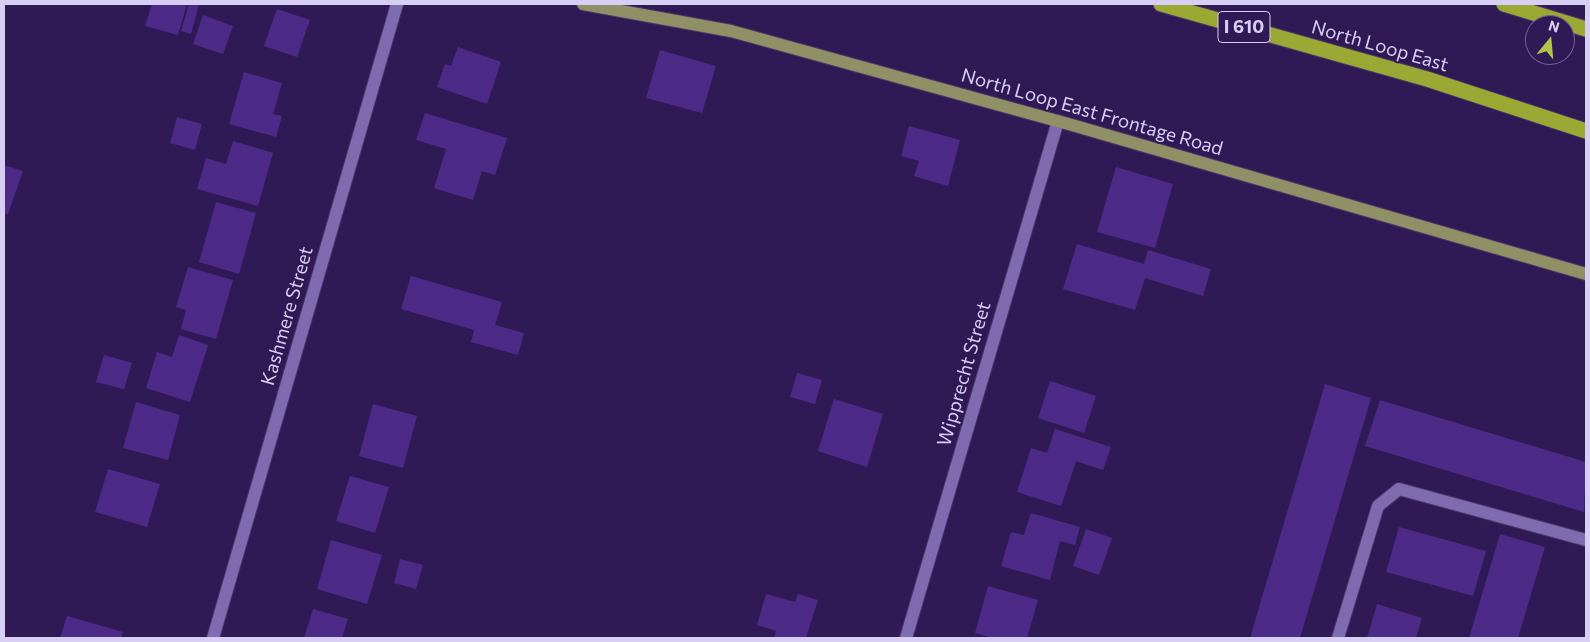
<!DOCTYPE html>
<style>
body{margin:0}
#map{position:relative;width:1590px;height:642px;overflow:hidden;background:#301a55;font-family:Commissioner,sans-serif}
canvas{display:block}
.frame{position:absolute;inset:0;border:5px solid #d7cef3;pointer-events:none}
.north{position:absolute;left:1525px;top:15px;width:50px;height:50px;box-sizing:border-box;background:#301a55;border:1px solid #736294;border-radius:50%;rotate:17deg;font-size:14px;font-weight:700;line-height:20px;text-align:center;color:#d7cef3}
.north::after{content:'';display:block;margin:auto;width:18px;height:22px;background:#b2c34c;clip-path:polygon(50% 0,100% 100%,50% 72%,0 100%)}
</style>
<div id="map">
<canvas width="1590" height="642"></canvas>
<div class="frame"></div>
<div class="north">N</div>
</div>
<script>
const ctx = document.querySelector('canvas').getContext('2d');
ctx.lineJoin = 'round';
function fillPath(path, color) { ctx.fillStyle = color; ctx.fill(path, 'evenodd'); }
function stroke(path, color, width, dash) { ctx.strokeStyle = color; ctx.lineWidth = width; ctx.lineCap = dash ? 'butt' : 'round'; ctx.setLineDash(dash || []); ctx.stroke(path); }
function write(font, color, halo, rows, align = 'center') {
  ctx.font = font + ' Commissioner,sans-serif'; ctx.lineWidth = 4; ctx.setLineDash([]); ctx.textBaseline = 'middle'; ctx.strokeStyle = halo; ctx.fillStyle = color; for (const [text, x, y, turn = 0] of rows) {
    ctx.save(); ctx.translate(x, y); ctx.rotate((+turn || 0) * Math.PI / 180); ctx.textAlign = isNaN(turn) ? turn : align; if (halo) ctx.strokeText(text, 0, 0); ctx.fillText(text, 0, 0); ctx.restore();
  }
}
fillPath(new Path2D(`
 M 152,4 L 187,4 L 178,35 L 145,26 Z
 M 189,4 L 199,4 L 191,34 L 181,31 Z
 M 277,9 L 310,20 L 297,57 L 264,46 Z
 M 203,15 L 233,26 L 223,54 L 193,44 Z
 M 458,47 L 501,62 L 487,104 L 437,87 L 445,64 L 451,66 Z
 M 660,50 L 716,66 L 702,113 L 646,98 Z
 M 244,72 L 282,83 L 273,114 L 282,116 L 276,137 L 229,124 Z
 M 425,113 L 507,138 L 495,175 L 482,171 L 473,200 L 434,188 L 446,149 L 416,140 Z
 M 177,117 L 202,124 L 195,150 L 170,143 Z
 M 909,126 L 960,140 L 948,186 L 914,176 L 919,161 L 901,156 Z
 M 233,141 L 273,153 L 258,206 L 197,189 L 206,158 L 226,164 Z
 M 4,165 L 23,171 L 8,214 L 4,213 Z
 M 1116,167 L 1173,184 L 1155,248 L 1097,232 Z
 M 216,202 L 256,213 L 239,274 L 199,262 Z
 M 1077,244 L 1144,264 L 1148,250 L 1211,269 L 1203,296 L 1145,278 L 1135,310 L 1063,289 Z
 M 188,267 L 233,280 L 216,339 L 181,329 L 186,310 L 176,307 Z
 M 411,276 L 502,302 L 495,325 L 524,333 L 518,355 L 471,342 L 474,330 L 401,309 Z
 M 179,335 L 208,345 L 190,402 L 146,388 L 157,352 L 172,357 Z
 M 104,355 L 132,363 L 124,389 L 96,382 Z
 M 797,373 L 822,380 L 815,404 L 790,397 Z
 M 1050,381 L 1096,396 L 1084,433 L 1038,418 Z
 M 1325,384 L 1371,398 L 1300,638 L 1250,638 Z
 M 834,399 L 883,414 L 867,467 L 818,451 Z
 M 1380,400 L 1586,462 L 1584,512 L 1365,446 Z
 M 136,402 L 180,415 L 168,460 L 123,448 Z
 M 373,404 L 417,416 L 403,468 L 359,456 Z
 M 1055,429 L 1111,447 L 1103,470 L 1076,461 L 1061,506 L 1017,492 L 1031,448 L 1047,453 Z
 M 108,469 L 160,484 L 147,527 L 95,512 Z
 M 350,476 L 389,487 L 375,533 L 336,521 Z
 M 1031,513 L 1080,527 L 1075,545 L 1060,541 L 1050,580 L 1001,566 L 1011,532 L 1024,535 Z
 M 1399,527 L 1486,551 L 1473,596 L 1386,572 Z
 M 1086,529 L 1112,538 L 1099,575 L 1073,566 Z
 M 1500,534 L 1545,547 L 1518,638 L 1469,638 Z
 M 331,540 L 382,555 L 367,604 L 317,589 Z
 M 400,559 L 423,565 L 416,589 L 394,583 Z
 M 988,586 L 1038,600 L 1027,638 L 993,638 L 975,633 Z
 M 766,594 L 795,602 L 798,594 L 818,600 L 806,638 L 774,638 L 776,631 L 757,625 Z
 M 1377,604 L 1422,618 L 1416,638 L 1367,638 Z
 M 313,609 L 348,619 L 342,638 L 304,638 Z
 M 67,616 L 123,632 L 121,638 L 60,638 Z`), '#4e2a88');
const minor = new Path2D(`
 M 213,638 L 397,4
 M 906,638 L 1058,121
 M 1338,638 L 1378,506 L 1399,489 L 1586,540`);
const major = new Path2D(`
 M 583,4 L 731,31 L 1072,125 L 1586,274`);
const highway = new Path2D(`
 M 1161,4 L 1427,79 L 1586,131
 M 1504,4 L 1586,29`);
stroke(minor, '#4a3669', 14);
stroke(major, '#4a3669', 14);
stroke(highway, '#4a3669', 17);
stroke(minor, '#7f6baf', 12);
stroke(major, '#8f9065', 12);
stroke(highway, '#9aa933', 15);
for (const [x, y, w] of [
 [1244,27,52]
]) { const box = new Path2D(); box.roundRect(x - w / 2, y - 15.5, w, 31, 4); ctx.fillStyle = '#301a55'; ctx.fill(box); stroke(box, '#d7cef3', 1); }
write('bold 18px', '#d7cef3', null, [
 ["I 610",1244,27]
]);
write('19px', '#d7cef3', '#301a55', [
 ["North Loop East",1380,46,16],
 ["North Loop East Frontage Road",1092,112,16],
 ["Kashmere Street",287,316,-74],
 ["Wipprecht Street",964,374,-74]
]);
</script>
